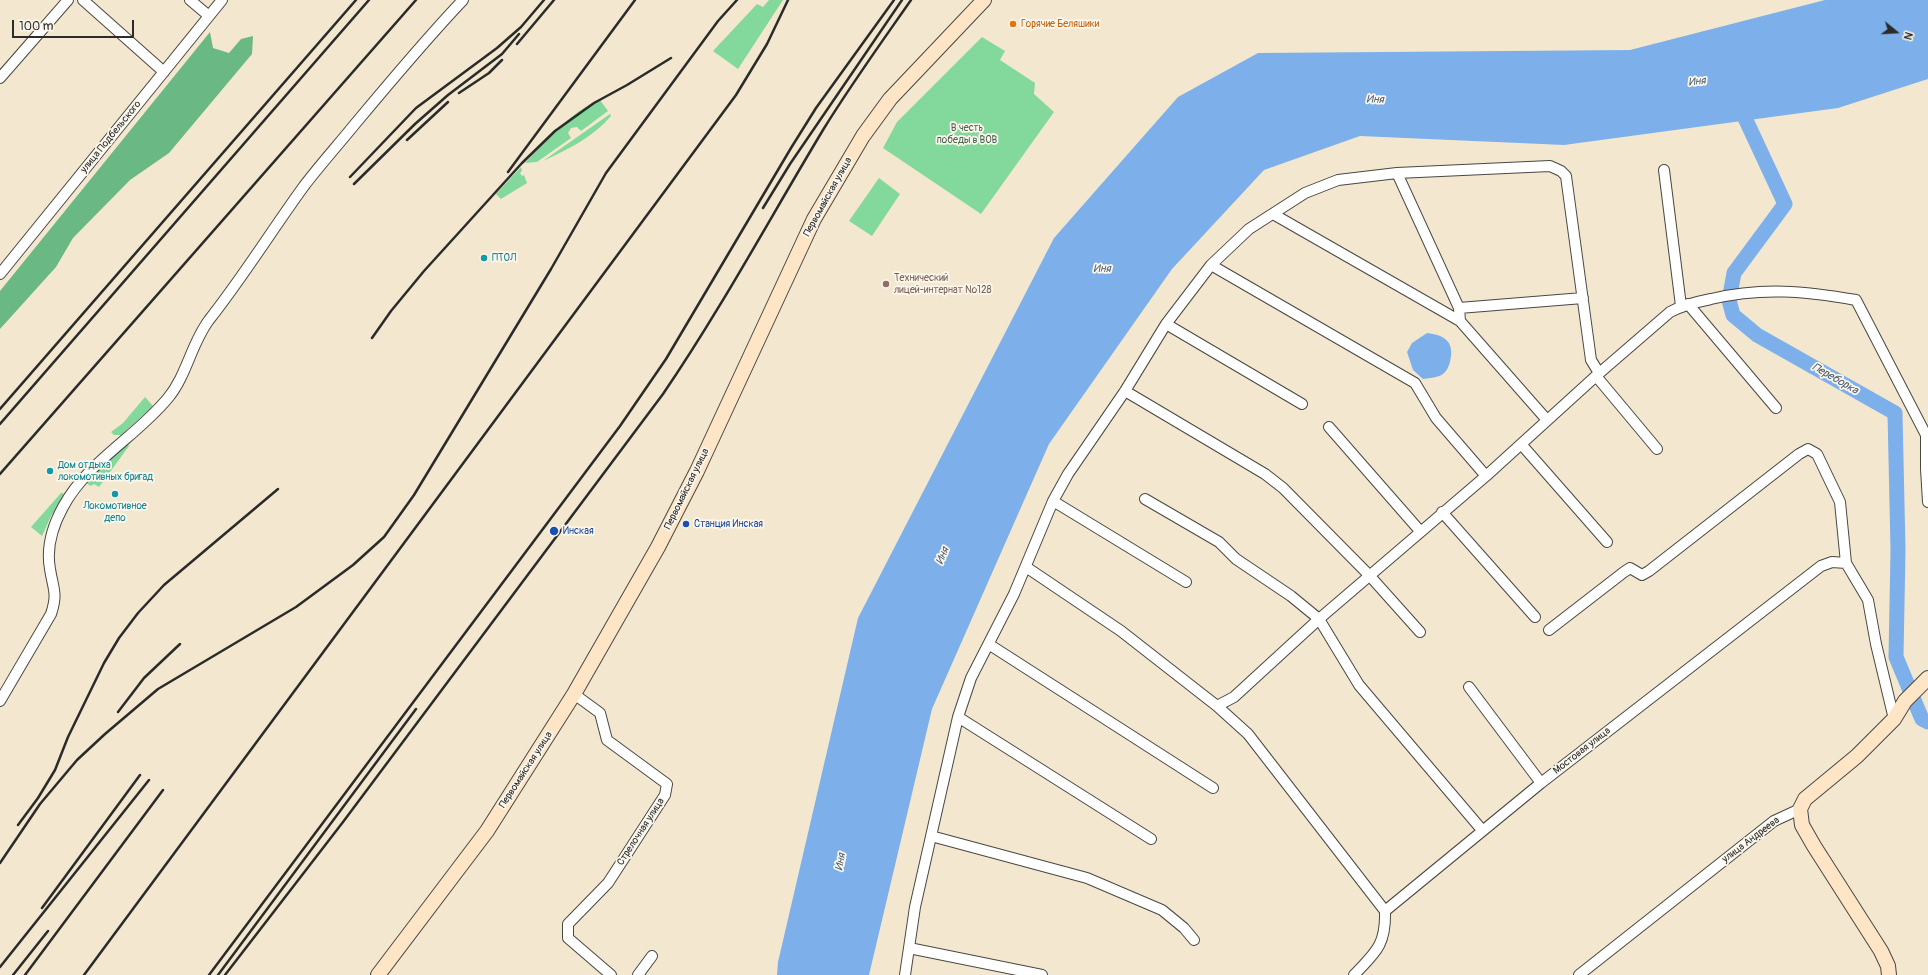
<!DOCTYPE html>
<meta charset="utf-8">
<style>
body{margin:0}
#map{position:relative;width:1928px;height:975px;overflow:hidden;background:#f3e8cf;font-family:Pangolin,sans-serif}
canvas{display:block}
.north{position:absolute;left:1876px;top:12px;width:40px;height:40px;-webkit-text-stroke:3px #fbf7ec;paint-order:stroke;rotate:108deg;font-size:11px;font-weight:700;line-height:16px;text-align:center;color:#2b2b2b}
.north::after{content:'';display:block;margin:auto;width:14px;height:18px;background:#2b2b2b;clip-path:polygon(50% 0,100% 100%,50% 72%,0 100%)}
.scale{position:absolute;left:12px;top:20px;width:122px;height:18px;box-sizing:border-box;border:2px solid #2b2b2b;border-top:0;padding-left:5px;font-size:12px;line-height:14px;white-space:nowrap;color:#2b2b2b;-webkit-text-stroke:3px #fbf7ec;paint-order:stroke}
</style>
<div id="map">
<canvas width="1928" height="975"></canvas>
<div class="north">N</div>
<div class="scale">100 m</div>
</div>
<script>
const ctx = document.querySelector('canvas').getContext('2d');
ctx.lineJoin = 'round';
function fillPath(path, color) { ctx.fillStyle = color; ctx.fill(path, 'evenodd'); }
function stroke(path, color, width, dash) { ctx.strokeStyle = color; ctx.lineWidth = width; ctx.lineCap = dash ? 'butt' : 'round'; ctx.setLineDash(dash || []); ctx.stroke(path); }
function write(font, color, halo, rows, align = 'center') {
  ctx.font = font + ' Pangolin,sans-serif'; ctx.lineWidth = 3.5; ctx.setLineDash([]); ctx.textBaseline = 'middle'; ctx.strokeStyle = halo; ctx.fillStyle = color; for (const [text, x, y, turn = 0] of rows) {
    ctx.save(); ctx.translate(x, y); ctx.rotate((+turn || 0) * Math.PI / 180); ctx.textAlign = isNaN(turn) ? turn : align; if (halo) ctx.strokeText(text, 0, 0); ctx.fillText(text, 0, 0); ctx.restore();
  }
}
fillPath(new Path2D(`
 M 769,0 L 783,0 L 738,69 L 713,51 L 757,4 L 763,7 Z
 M 982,37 L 1005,51 L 1000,60 L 1035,83 L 1034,94 L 1054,112 L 981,214 L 883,148 L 897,122 Z
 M 600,100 L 608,111 L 581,131 L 577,127 L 571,128 L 568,133 L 571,138 L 537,162 L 525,163 C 545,142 572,110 600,100 Z
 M 610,114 L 611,116 C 593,137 569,149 543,161 Z
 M 521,167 L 522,171 L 520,173 L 522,176 L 524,175 L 527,183 L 501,199 L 496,194 Z
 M 879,178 L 900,194 L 872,236 L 849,221 Z
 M 145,397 L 153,406 L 121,435 L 114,435 L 111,432 L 123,423 Z
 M 127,442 L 129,446 L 99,487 L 94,484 L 91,486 L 84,482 Z
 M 61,493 L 63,493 L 64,496 L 51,516 L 42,536 L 31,527 Z`), '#83d89b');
fillPath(new Path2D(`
 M 210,32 L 213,48 L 229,53 L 241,39 L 253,36 L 252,54 L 169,153 L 130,180 L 73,238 L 56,267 L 0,329 L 0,291 Z`), '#6ab883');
fillPath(new Path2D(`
 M 1825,0 L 1928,0 L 1928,79 L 1838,108 L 1564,145 L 1360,136 L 1264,170 L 1172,269 L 1049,444 L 932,709 L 869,975 L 777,975 L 778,962 L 858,618 L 1054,238 L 1178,97 L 1258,53 L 1630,50 Z
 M 1427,333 C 1445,335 1455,342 1450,362 C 1449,365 1447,371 1444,373 C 1439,378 1429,378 1423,379 L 1413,370 L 1407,352 L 1412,343 Z`), '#7db0ea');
stroke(new Path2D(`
 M 1738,103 L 1785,204 L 1734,273 L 1729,300 L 1733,315 L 1757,335 L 1895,413 L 1898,550 L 1896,657 L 1922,719 L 1928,722`), '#7db0ea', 15);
const minor = new Path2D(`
 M 83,0 L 164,72
 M 190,0 L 209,16
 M 0,78 L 68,0
 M 1664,170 L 1681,306
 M 1397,173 L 1459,308 L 1460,321 L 1547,420
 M 1273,214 L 1460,321
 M 1211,265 L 1415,383 L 1436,418 L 1486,476
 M 0,274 L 222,0
 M 1688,304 L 1776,408
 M 1459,308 L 1583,298
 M 1166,324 L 1302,404
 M 1596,376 L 1657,449
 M 1125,391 L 1265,474 L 1283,488 L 1369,575 L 1420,632
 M 1329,427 L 1420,531
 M 1521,444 L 1607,542
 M 1145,499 L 1219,542 L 1236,559 L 1291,596 L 1319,619 L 1359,685 L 1482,830
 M 1053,501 L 1186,582
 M 1442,512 L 1535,617
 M 1026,567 L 1121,631 L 1217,706 L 1234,697 L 1319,619 L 1486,476 L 1596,376 L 1670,312 C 1683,305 1696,302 1711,299 C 1762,287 1805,291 1856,300 L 1926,435 L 1926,469 L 1928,502
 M 1549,630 L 1624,572 L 1630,568 L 1642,575 L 1649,571 L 1799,454 L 1808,449 L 1817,454 L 1840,502 L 1846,563 L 1868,600 L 1876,644 L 1894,719
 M 990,645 L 1213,788
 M 1469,687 L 1541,783
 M 574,694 L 600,713 L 607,740 L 667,784 L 665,795 L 608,883 L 568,924 L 568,938 L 611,975
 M 0,701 L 51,614 C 58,593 53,589 50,569 C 46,547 52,527 63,507 C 87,462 136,437 168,398 C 187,375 191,344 209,320 C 243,277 272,230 304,186 C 320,165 338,145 355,124 C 390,82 425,40 463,0
 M 1217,706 L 1248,734 L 1385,911
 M 958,717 L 1151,839
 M 931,836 L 1087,878 L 1162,910 L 1184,928 L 1194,940
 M 909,948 L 1042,975
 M 638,975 L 652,956
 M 905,975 L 915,907 L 958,717 L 971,678 L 1014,594 L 1053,501 L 1068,474 L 1125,391 L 1166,324 L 1211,265 L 1249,229 L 1305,193 L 1338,180 L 1397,173 L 1550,166 L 1561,171 L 1566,176 L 1591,360 L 1599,373
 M 1354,975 C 1376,952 1386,945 1385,911 L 1541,783 L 1821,566 L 1832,562 L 1846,563
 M 1579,975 L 1774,821 L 1800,809`);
const secondary = new Path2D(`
 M 378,975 L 487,831 L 574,694 L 658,547 L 697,471 L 814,219 L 863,136 L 890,99 L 984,0
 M 1889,975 L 1888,966 L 1881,951 L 1814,846 L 1802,825 L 1800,809 L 1805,799 L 1857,756 L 1894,719 L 1905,701 L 1928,678`);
stroke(minor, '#494744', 12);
stroke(secondary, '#494744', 16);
stroke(minor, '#fff', 10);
stroke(secondary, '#fee5c5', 14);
stroke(new Path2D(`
 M 517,44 L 554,0
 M 459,93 L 489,73 L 502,60
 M 407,140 L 448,102
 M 508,172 L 635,0
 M 350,177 L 416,108 L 497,48 L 521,27 L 544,0
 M 354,184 L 415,124 L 448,95 L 502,54 L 519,34
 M 763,208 L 790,164 L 902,0
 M 372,338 L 391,311 L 424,271 L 522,163 L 555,131 L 594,103 L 627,85 L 671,58
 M 0,409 L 356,0
 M 0,424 L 369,0
 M 0,474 L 416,0
 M 118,712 L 144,678 L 180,644
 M 18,825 L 38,798 L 55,770 L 68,737 L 104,663 L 119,638 L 138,613 L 164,585 L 278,489
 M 0,863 L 40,804 L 77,760 L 105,734 L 158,689 L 296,607 L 353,565 L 384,537 L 414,495 L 551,269 L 606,173 L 718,21 L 737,0
 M 42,908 L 140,775
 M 0,967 L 149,780
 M 13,975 L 48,931
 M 25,975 L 163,790
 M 84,975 L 736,95 L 767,44 L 788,0
 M 209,975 L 620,426 L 666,359 L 791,148 L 816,108 L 894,0
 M 218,975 L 416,709
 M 225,975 L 343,822 L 663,394 C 721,309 770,218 823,130 C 850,86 881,43 911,0`), '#2b2b2b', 2.5);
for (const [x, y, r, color] of [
 [1013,24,4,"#e8710a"],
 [484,258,4,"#0f9aa8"],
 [886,284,4,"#8d6e63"],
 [50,471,4,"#0f9aa8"],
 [115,494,4,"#0f9aa8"],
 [686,524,4,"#1a4fb4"],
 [554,531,5,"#1a4fb4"]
]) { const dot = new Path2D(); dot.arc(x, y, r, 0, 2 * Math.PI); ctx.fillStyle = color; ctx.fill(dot); stroke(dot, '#fbf7ec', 1.5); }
write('10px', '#c56008', '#fbf7ec', [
 ["Горячие Беляшики",1021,24]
], 'left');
write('10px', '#455f4d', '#fbf7ec', [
 ["В честь",967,128],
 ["победы в ВОВ",967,140]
]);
write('10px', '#2b2b2b', '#fbf7ec', [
 ["улица Подбельского",111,137,-51],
 ["Первомайская улица",828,197,-61],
 ["Первомайская улица",687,489,-64],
 ["Мостовая улица",1582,751,-38],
 ["Первомайская улица",526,770,-57],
 ["Стрелочная улица",641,832,-57],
 ["улица Андреева",1751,840,-37]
]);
write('10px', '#0d838f', '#fbf7ec', [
 ["ПТОЛ",492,258],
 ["Дом отдыха",58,465],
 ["локомотивных бригад",58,477],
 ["Локомотивное",115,506,"center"],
 ["депо",115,518,"center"]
], 'left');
write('10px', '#785e54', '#fbf7ec', [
 ["Технический",894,278],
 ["лицей-интернат №128",894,290]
], 'left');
write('10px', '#164399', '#fbf7ec', [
 ["Станция Инская",694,524],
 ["Инская",563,531]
], 'left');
write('italic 11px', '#485a6e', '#fbf7ec', [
 ["Иня",1697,82,-7],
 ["Иня",1375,100,1],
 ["Иня",1102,269],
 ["Переборка",1835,379,30],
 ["Иня",943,556,-68],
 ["Иня",841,862,-81]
]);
</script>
